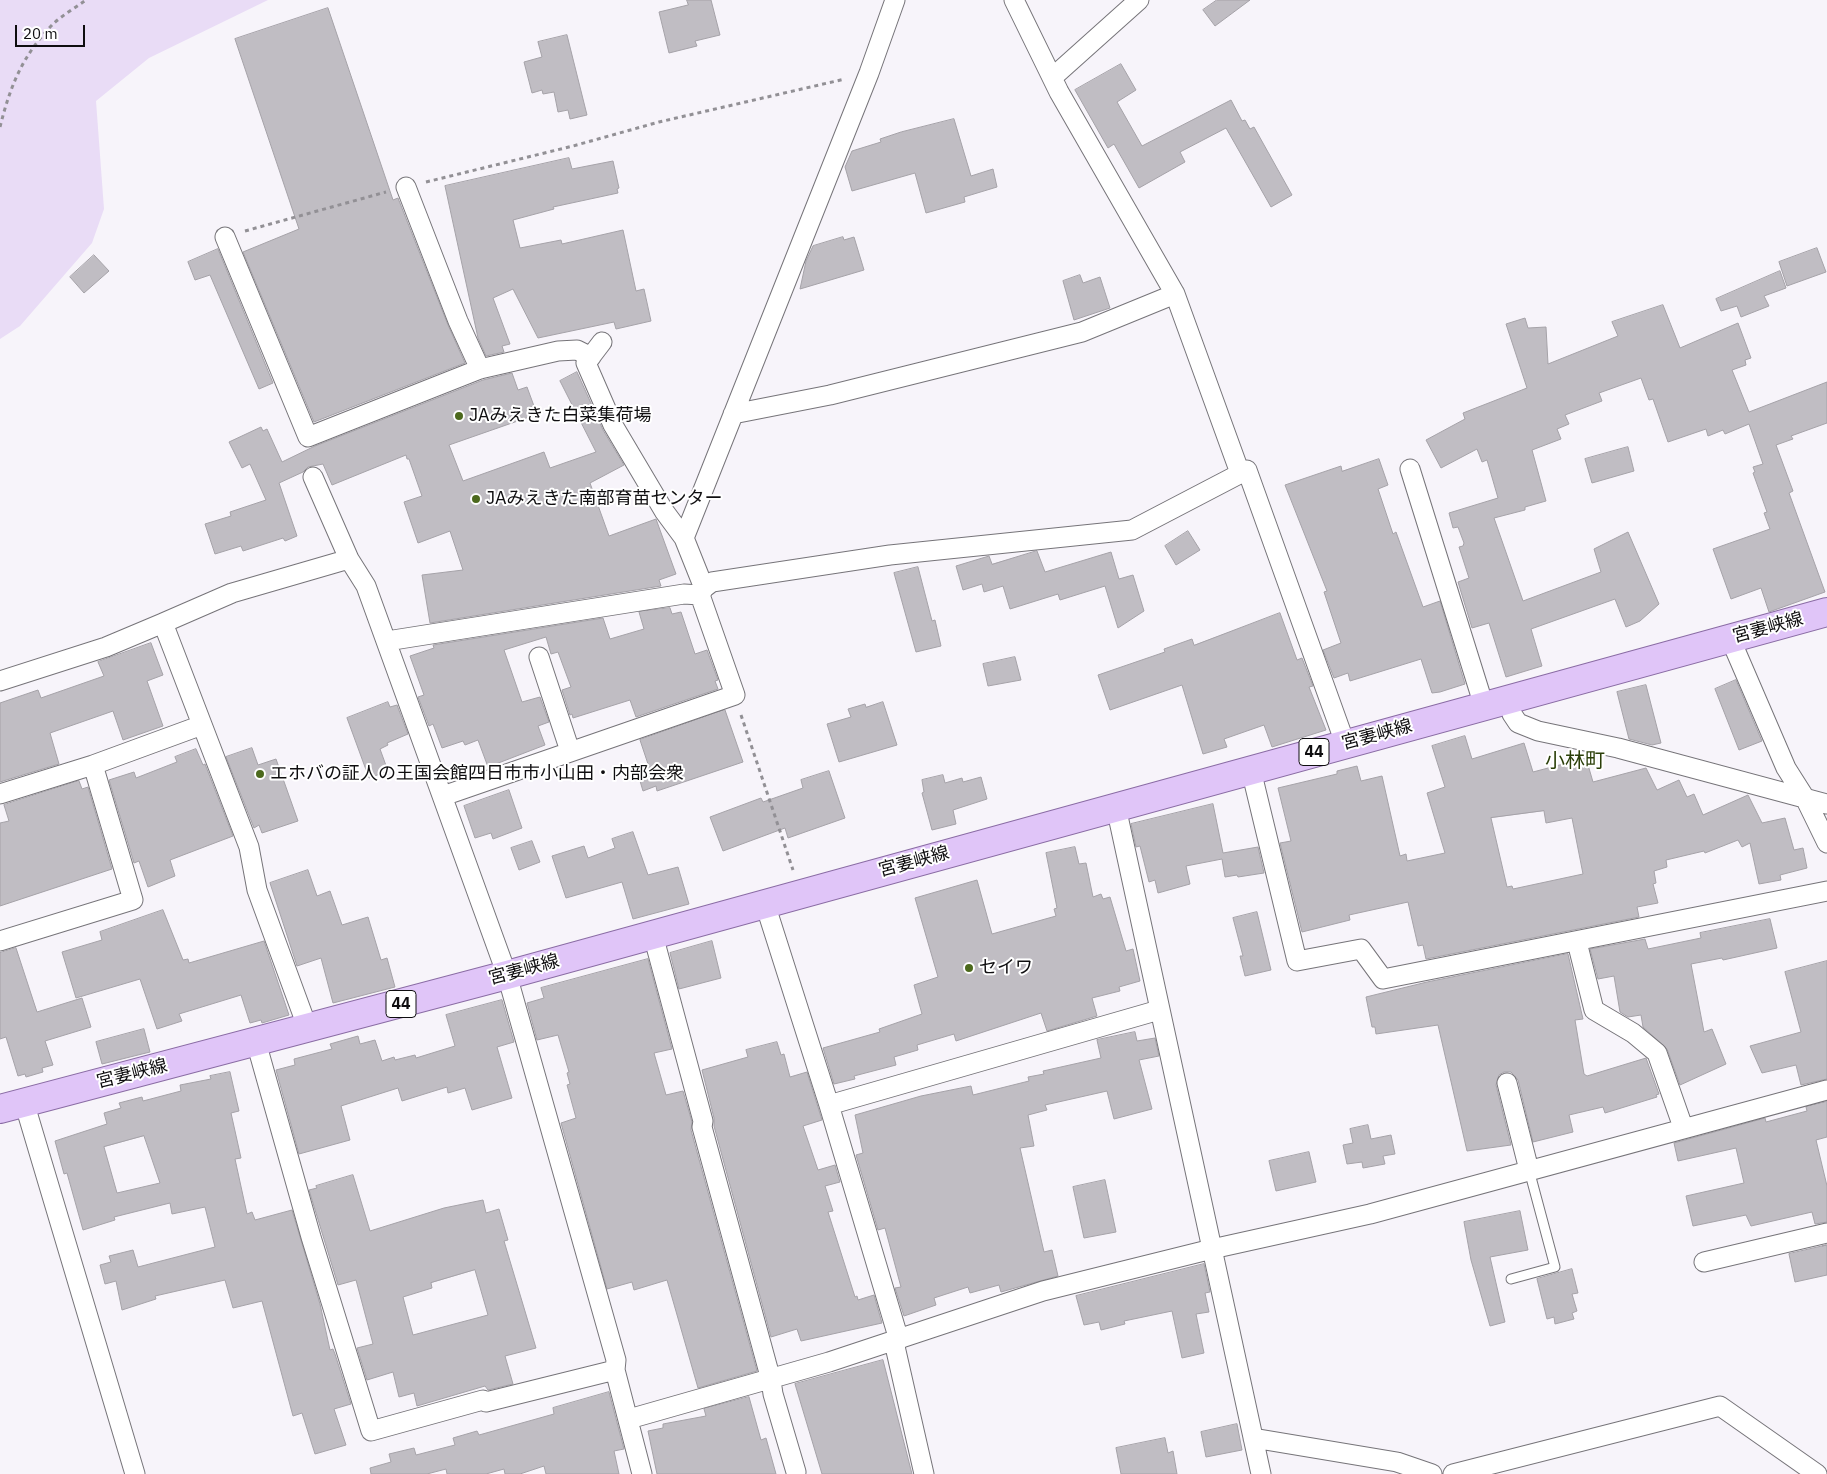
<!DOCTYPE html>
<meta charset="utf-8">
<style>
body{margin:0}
#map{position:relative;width:1827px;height:1474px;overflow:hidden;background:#f7f4fa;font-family:"IBM Plex Sans",sans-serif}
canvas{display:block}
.scale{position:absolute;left:15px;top:25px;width:70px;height:22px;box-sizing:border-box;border:2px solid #0f0e10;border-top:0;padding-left:6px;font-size:15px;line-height:18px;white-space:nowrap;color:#0f0e10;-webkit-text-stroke:4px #fff;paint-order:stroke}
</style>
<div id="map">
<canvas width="1827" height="1474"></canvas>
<div class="scale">20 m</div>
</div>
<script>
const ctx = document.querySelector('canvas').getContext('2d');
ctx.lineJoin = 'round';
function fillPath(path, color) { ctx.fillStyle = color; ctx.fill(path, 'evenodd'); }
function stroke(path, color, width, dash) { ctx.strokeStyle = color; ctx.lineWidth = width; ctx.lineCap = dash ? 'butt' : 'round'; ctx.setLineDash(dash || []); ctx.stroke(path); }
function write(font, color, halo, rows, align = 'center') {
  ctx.font = font + ' "IBM Plex Sans","Noto Sans JP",sans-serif'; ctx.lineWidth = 4; ctx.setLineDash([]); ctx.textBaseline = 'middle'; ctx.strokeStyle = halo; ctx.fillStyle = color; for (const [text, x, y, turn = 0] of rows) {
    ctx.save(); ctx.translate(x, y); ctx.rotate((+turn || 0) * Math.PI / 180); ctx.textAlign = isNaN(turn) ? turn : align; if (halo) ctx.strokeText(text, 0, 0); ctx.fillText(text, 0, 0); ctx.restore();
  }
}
fillPath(new Path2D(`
 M 0,0 L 268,0 L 149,58 L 96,101 L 104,209 L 92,243 L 20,326 L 0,339 Z`), '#e9dcf6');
const building = new Path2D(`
 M 687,0 L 711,0 L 720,35 L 695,41 L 697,46 L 669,53 L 659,12 L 688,5 Z
 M 1217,0 L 1250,0 L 1215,26 L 1203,10 Z
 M 328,8 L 393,200 L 398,198 L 448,325 L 465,363 L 314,422 L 243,252 L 299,229 L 235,39 Z
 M 567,35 L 587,115 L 570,119 L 568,110 L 558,112 L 554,92 L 543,94 L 542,90 L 532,93 L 524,62 L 542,57 L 538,42 Z
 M 1121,64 L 1136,90 L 1117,102 L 1142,146 L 1231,100 L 1242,121 L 1245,120 L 1250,129 L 1254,127 L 1292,195 L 1271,207 L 1226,128 L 1180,152 L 1185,162 L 1139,188 L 1114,144 L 1108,148 L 1075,90 Z
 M 954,119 L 971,176 L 993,169 L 997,187 L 964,197 L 965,202 L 926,213 L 915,173 L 852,191 L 845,167 L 852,151 L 881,142 L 880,139 L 901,132 Z
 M 569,158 L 572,169 L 613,161 L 619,188 L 617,189 L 618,193 L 553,207 L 554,209 L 513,220 L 520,248 L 561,240 L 562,244 L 623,230 L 636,291 L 644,289 L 651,321 L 616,329 L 614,322 L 538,338 L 513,289 L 493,298 L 510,344 L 502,346 L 504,352 L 486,356 L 478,338 L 445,186 Z
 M 843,237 L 844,240 L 854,237 L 864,270 L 800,289 L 806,261 L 813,246 Z
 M 1817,248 L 1826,272 L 1787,286 L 1779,262 Z
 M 218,249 L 273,383 L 259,389 L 210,275 L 195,280 L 188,262 Z
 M 94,255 L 109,271 L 84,293 L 70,277 Z
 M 1780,271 L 1786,288 L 1764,296 L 1769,306 L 1741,317 L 1737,306 L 1721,311 L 1716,299 Z
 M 1080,275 L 1083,283 L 1100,277 L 1110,308 L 1074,320 L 1063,281 Z
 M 1663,305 L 1680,348 L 1738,323 L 1751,358 L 1745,360 L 1746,365 L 1732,370 L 1749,412 L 1827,382 L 1827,423 L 1791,436 L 1793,439 L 1776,445 L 1793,491 L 1789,493 L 1825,592 L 1769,612 L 1761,588 L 1731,599 L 1713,549 L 1770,529 L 1764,513 L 1767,512 L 1753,473 L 1755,472 L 1753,467 L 1763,464 L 1749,424 L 1725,434 L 1723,430 L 1708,436 L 1706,429 L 1668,442 L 1653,399 L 1649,400 L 1641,378 L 1599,393 L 1602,401 L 1565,415 L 1569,424 L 1557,429 L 1561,439 L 1532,450 L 1546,501 L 1525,507 L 1525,510 L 1494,518 L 1523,601 L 1601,572 L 1594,549 L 1628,532 L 1659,604 L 1640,621 L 1626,627 L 1615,599 L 1531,629 L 1542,666 L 1506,677 L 1489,623 L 1472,628 L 1458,582 L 1469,578 L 1459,547 L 1463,546 L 1464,543 L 1458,527 L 1453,528 L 1449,513 L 1498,498 L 1487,460 L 1482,462 L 1477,449 L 1441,468 L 1426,440 L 1465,419 L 1463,413 L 1527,388 L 1506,324 L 1525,318 L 1528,328 L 1546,327 L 1548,364 L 1618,336 L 1612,322 Z
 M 577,372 L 603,430 L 624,465 L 590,483 L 609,536 L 656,519 L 676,574 L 659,580 L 661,586 L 430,623 L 422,575 L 463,570 L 450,531 L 418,543 L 404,502 L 422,496 L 409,459 L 407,459 L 406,455 L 332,485 L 323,464 L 308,467 L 303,472 L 279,483 L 297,536 L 285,541 L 283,538 L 243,551 L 241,546 L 215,554 L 205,524 L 231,516 L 230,512 L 266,500 L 250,464 L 242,468 L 229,442 L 261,427 L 263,431 L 267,429 L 282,462 L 315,446 L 483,380 L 512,373 L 518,390 L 527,387 L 534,406 L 529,408 L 532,416 L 449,445 L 463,481 L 544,452 L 550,468 L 596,452 L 560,381 Z
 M 1628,447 L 1634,471 L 1592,483 L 1585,459 Z
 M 1379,459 L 1388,485 L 1378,489 L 1393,534 L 1396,532 L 1423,607 L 1440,601 L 1465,684 L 1440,692 L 1432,693 L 1421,659 L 1350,681 L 1348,673 L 1334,678 L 1323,650 L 1341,643 L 1324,592 L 1327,591 L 1285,485 L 1341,466 L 1342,471 Z
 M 1188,531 L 1200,550 L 1176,565 L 1165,546 Z
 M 1037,551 L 1045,572 L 1111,552 L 1119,579 L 1133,575 L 1144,611 L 1118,628 L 1105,586 L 1060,600 L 1058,594 L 1010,609 L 1003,586 L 984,592 L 982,584 L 963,590 L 956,566 L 989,556 L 992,564 Z
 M 918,567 L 932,621 L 935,620 L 941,646 L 916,652 L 894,573 Z
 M 670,608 L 672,614 L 681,612 L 695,654 L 707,650 L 718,680 L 715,681 L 718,689 L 636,717 L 630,700 L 573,718 L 572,714 L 570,715 L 562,690 L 571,687 L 558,652 L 551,654 L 546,637 L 504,650 L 522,702 L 540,697 L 549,722 L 538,726 L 545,745 L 488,767 L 478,740 L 465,745 L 463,741 L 442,748 L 433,724 L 429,726 L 418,697 L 424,695 L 410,656 L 434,648 L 433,645 L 603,618 L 610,639 L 644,629 L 639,612 Z
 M 1280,613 L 1297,660 L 1302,658 L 1313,686 L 1309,687 L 1326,730 L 1272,747 L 1264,725 L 1224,739 L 1227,747 L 1203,754 L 1182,685 L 1110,710 L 1098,675 L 1165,652 L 1164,649 L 1192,639 L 1194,645 Z
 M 151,643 L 163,675 L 147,681 L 163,726 L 123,740 L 113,711 L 50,733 L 59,764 L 0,782 L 0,703 L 38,690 L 41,698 L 104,676 L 98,662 Z
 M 1015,657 L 1021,680 L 988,686 L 983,664 Z
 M 1736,680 L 1762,741 L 1739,750 L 1715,689 Z
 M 1646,685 L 1661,743 L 1652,745 L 1629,739 L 1617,692 Z
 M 388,702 L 390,707 L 397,705 L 408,734 L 387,743 L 388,745 L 380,749 L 388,771 L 369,778 L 347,718 Z
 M 883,702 L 897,745 L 839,762 L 827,724 L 851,717 L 848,709 L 865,704 L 866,707 Z
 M 725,710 L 743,762 L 657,791 L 656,786 L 643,791 L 637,771 L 649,767 L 640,740 Z
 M 1465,736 L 1472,759 L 1524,743 L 1533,772 L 1586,758 L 1593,782 L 1646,768 L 1657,790 L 1679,780 L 1687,797 L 1694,794 L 1703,815 L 1748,795 L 1762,823 L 1785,818 L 1794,850 L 1803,848 L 1807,868 L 1780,875 L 1781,880 L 1759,884 L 1750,843 L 1742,847 L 1738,840 L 1705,853 L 1704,851 L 1666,860 L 1667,867 L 1654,871 L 1656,883 L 1653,884 L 1658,903 L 1637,907 L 1639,917 L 1426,959 L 1423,945 L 1418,946 L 1408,902 L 1349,915 L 1350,920 L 1302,932 L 1280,843 L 1291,841 L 1278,788 L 1337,774 L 1337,771 L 1357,766 L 1361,781 L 1382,776 L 1400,856 L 1406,854 L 1407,861 L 1445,853 L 1427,793 L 1445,787 L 1432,746 ZM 1544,811 L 1546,823 L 1572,818 L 1583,874 L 1513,889 L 1512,886 L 1507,887 L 1491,818 Z
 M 252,748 L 258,765 L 276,759 L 298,821 L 262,833 L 259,825 L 254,828 L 226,757 Z
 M 196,749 L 203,765 L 205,764 L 233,836 L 170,860 L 175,876 L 148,887 L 139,861 L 134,863 L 109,780 L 134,772 L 136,778 L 177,762 L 175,757 Z
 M 829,771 L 845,818 L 788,838 L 785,828 L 723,851 L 710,817 L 761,798 L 763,802 L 803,788 L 801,780 Z
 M 943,775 L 945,783 L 962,778 L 963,782 L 981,777 L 987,799 L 953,810 L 956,824 L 932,830 L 922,793 L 924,792 L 922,780 Z
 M 79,781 L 82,789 L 88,787 L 112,869 L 0,906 L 0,823 L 9,821 L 4,805 Z
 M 509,790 L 522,828 L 493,839 L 491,833 L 475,838 L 464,806 Z
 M 1213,804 L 1223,853 L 1258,847 L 1264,873 L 1238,877 L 1237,875 L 1225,877 L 1222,859 L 1186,866 L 1190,884 L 1158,893 L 1155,880 L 1149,882 L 1140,846 L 1136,847 L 1131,824 Z
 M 633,832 L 648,875 L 678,867 L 689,904 L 633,919 L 622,882 L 566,898 L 552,856 L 584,846 L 588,858 L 615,848 L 612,839 Z
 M 532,841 L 540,862 L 519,870 L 511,848 Z
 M 1075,847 L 1079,864 L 1086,863 L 1093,897 L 1101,894 L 1103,899 L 1110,897 L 1126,951 L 1133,949 L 1140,981 L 1119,987 L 1120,991 L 1092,998 L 1097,1016 L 1047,1031 L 1041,1013 L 956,1041 L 954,1034 L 917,1045 L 918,1050 L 894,1057 L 896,1065 L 854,1076 L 855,1079 L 834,1084 L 823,1048 L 880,1032 L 879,1029 L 922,1014 L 914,985 L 938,977 L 915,898 L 977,880 L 992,934 L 1056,916 L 1054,909 L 1057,908 L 1046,853 Z
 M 308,870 L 317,896 L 330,891 L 342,925 L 368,917 L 381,960 L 387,958 L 395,987 L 333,1003 L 321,958 L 297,966 L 270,883 Z
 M 163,910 L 183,960 L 188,959 L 189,963 L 264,941 L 289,1015 L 262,1023 L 261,1020 L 250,1023 L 241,995 L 179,1014 L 182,1021 L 157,1029 L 140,979 L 76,998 L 62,952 L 102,940 L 100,932 Z
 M 1257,912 L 1271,970 L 1245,976 L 1240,956 L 1243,956 L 1233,918 Z
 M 1770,919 L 1777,948 L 1723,960 L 1722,958 L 1691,964 L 1704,1032 L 1712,1029 L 1726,1064 L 1680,1085 L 1667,1049 L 1643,1027 L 1641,1015 L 1628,1017 L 1620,1012 L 1614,976 L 1598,979 L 1590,949 L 1645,939 L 1648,949 L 1701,938 L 1700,933 Z
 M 712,941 L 721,978 L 679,989 L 670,953 Z
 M 16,948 L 37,1012 L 82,998 L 91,1027 L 45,1041 L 53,1065 L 42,1068 L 43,1072 L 26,1077 L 25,1074 L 18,1076 L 6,1037 L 0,1039 L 0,953 Z
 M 1568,954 L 1583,1019 L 1575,1020 L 1584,1074 L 1587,1076 L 1646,1058 L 1659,1094 L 1656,1095 L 1657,1097 L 1605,1113 L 1603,1107 L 1569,1115 L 1573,1132 L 1533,1142 L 1518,1080 L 1511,1072 L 1504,1072 L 1499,1075 L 1496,1085 L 1511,1145 L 1467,1151 L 1438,1025 L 1376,1034 L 1375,1027 L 1372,1027 L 1366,997 L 1427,982 Z
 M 648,959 L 672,1049 L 654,1053 L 666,1095 L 683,1091 L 692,1122 L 691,1130 L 757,1371 L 698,1388 L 667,1280 L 634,1290 L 632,1282 L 607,1289 L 561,1123 L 576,1118 L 567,1085 L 570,1084 L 567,1073 L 569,1072 L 558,1035 L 537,1040 L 527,1003 L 544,998 L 541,988 Z
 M 1827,961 L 1827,1079 L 1801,1085 L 1796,1065 L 1762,1073 L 1750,1046 L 1801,1032 L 1785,972 Z
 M 502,1000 L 514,1042 L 497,1047 L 512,1098 L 472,1110 L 465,1088 L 448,1093 L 447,1087 L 402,1101 L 398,1088 L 341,1106 L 350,1140 L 299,1154 L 276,1070 L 295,1065 L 294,1059 L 332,1049 L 330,1044 L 358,1036 L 360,1044 L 375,1040 L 382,1061 L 394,1057 L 395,1060 L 415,1055 L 416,1058 L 455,1046 L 446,1015 Z
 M 144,1029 L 150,1052 L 102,1064 L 96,1042 Z
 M 1135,1032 L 1137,1041 L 1155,1038 L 1159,1056 L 1139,1060 L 1152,1109 L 1114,1119 L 1107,1091 L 1045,1105 L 1047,1110 L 1028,1115 L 1034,1146 L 1020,1148 L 1044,1252 L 1052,1250 L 1058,1276 L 1001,1292 L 999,1285 L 970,1293 L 968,1287 L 934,1298 L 936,1305 L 904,1316 L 895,1288 L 901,1287 L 885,1228 L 878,1230 L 856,1155 L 863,1153 L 855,1115 L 921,1096 L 971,1086 L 973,1095 L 1029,1081 L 1028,1077 L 1044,1074 L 1043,1071 L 1101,1058 L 1097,1040 Z
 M 777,1042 L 781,1055 L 784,1054 L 790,1077 L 807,1072 L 822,1120 L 803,1126 L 818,1170 L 835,1165 L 840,1182 L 825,1186 L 833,1211 L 828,1212 L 855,1297 L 857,1296 L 858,1300 L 874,1295 L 882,1323 L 801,1341 L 797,1329 L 771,1337 L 714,1126 L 714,1118 L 702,1070 L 748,1057 L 746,1050 Z
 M 230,1072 L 239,1111 L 231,1113 L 241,1158 L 235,1159 L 247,1214 L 252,1212 L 255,1220 L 292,1210 L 320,1304 L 330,1350 L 333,1349 L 335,1354 L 351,1404 L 334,1409 L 346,1445 L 315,1454 L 302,1413 L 293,1416 L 262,1301 L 233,1308 L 225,1280 L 155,1296 L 156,1299 L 122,1310 L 116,1281 L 105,1284 L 100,1265 L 111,1262 L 109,1256 L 133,1250 L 138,1267 L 215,1247 L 205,1207 L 172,1214 L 170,1203 L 114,1217 L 115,1220 L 83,1230 L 67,1173 L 64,1174 L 55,1141 L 107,1124 L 104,1113 L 121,1108 L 119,1103 L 142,1097 L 143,1101 L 181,1091 L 180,1085 L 211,1079 L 210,1076 ZM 144,1136 L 160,1183 L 117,1193 L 104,1147 Z
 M 1827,1102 L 1827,1137 L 1816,1140 L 1827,1186 L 1827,1222 L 1815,1224 L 1812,1212 L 1751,1226 L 1746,1215 L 1693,1226 L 1686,1196 L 1744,1183 L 1736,1148 L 1678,1161 L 1674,1143 L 1765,1118 L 1766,1122 L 1807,1111 L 1806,1107 Z
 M 1368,1125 L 1371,1139 L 1391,1135 L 1395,1154 L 1383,1156 L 1385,1164 L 1363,1168 L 1362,1162 L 1347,1164 L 1343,1145 L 1353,1143 L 1350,1129 Z
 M 1309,1152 L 1316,1182 L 1276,1191 L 1269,1161 Z
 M 353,1175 L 370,1231 L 444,1208 L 483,1200 L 486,1213 L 499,1209 L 508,1240 L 504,1241 L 536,1348 L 505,1356 L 513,1384 L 488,1390 L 485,1386 L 417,1406 L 414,1393 L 399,1397 L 393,1372 L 367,1380 L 357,1348 L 373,1344 L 356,1280 L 338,1285 L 309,1190 L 317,1188 L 316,1186 ZM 475,1270 L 488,1315 L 413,1335 L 403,1297 L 432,1288 L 431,1283 Z
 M 1105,1180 L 1116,1232 L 1084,1238 L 1073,1187 Z
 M 1520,1211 L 1528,1250 L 1490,1257 L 1505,1322 L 1490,1326 L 1471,1260 L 1464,1222 Z
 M 1826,1245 L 1822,1246 L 1827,1245 L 1827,1275 L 1795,1282 L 1789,1254 Z
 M 1204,1264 L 1210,1292 L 1205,1293 L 1209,1312 L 1196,1314 L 1204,1353 L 1182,1358 L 1172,1311 L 1124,1321 L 1125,1324 L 1101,1330 L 1099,1322 L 1084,1325 L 1076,1296 Z
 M 1572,1269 L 1578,1293 L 1572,1294 L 1577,1311 L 1572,1313 L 1574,1319 L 1555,1324 L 1554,1317 L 1547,1319 L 1537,1279 Z
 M 883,1360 L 912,1474 L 822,1474 L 795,1384 Z
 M 609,1392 L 624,1449 L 614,1451 L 619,1474 L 546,1474 L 544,1466 L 520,1474 L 505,1474 L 504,1469 L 486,1474 L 447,1474 L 446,1469 L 427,1474 L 371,1474 L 370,1468 L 391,1462 L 389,1454 L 414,1448 L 416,1455 L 455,1445 L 453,1438 L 477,1431 L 479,1435 L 554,1414 L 553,1408 Z
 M 749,1397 L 761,1440 L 766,1438 L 776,1474 L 657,1474 L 648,1431 L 663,1428 L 663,1424 L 706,1416 L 704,1409 Z
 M 1237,1424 L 1242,1450 L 1206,1457 L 1201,1432 Z
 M 1165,1438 L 1168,1453 L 1173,1451 L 1177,1474 L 1121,1474 L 1116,1448 Z`);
fillPath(building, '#c0bdc3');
stroke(building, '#a5a2a8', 1);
const service = new Path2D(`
 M 1511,1279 L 1555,1267 L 1529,1170`);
const minor = new Path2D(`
 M 1014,0 L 1059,92 L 1175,294 L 1240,473
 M 1053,77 L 1139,0
 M 406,187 L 458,321 L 480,369
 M 225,237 L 308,437 L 480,369 L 558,351 L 577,350 L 591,357
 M 733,414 L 830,395 L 1082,332 L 1175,294
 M 1410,469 L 1484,706
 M 313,477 L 349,559 L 366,586 L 507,975 L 616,1360 L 615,1370 L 642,1474
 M 684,538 L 869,73 L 895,0
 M 704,588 L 712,582 L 890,555 L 1132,530 L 1247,470 L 1345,743
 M 1730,638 L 1786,768 L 1805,798 L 1827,843
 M 387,641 L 684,594 L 700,595
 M 539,657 L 570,751
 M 0,681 L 106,647 L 163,623
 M 1509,699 L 1512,714 L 1518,723 L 1538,731 L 1618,748 L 1827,804
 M 1251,770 L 1297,961 L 1361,949 L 1383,979 L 1827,891
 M 0,794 L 93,765
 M 443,796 L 735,695 L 700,595 L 704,588 L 684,538 L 664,511 L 613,425 L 586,363 L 602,342
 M 1116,807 L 1261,1474
 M 765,904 L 829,1105 L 899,1340
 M 653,935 L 703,1121 L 702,1127 L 771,1380 L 773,1394 L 796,1472
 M 0,941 L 133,900 L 93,765 L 202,725
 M 1577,942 L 1594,1010 L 1633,1033 L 1657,1053 L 1683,1127
 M 308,1029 L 257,890 L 249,847 L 163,623 L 232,593 L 349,559
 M 256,1042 L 311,1237 L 371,1431 L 483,1400 L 486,1402 L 615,1370
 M 1507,1083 L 1529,1170
 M 24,1102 L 135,1474
 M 829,1105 L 1159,1010
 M 1704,1262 L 1827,1233
 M 894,1342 L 924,1474
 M 629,1419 L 829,1362 L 1043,1291 L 1212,1249 L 1370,1214 L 1827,1090
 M 1253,1438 L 1397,1462 L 1432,1474
 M 1453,1474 L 1720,1406 L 1817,1474`);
const primary = new Path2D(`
 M 0,1109 L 507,975 L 1827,612`);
stroke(service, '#767479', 11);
stroke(minor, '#767479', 21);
stroke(primary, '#8a6ca4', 30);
stroke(new Path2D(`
 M 0,127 C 10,87 22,56 52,25 C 61,16 75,8 86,0
 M 426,182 L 573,146 L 659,122 L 845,79
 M 245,231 L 386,192
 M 741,715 L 793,870`), '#929095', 3, [4, 4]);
stroke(service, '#fff', 9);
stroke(minor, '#fff', 19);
stroke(primary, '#e0c5f8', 28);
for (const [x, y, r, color] of [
 [459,416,5,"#4c691d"],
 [476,499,5,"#4c691d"],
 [260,774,5,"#4c691d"],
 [969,968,5,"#4c691d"]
]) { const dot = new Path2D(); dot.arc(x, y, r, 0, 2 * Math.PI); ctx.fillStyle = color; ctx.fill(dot); stroke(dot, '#fff', 2); }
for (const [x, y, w] of [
 [1314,752,30],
 [401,1004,30]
]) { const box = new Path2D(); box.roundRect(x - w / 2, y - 13.5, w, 27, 4); ctx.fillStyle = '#fff'; ctx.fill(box); stroke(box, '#0f0e10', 1); }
write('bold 16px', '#0f0e10', null, [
 ["44",1314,752],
 ["44",401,1004]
]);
write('18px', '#0f0e10', '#fff', [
 ["JAみえきた白菜集荷場",469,416],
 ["JAみえきた南部育苗センター",486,499],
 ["エホバの証人の王国会館四日市市小山田・内部会衆",270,774],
 ["セイワ",979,968]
], 'left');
write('18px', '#0f0e10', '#fff', [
 ["宮妻峡線",1768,628,-15],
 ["宮妻峡線",1377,735,-15],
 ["宮妻峡線",914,862,-15],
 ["宮妻峡線",524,970,-15],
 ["宮妻峡線",132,1074,-14]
]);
write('20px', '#2b3f09', '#fff', [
 ["小林町",1575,761]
]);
</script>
